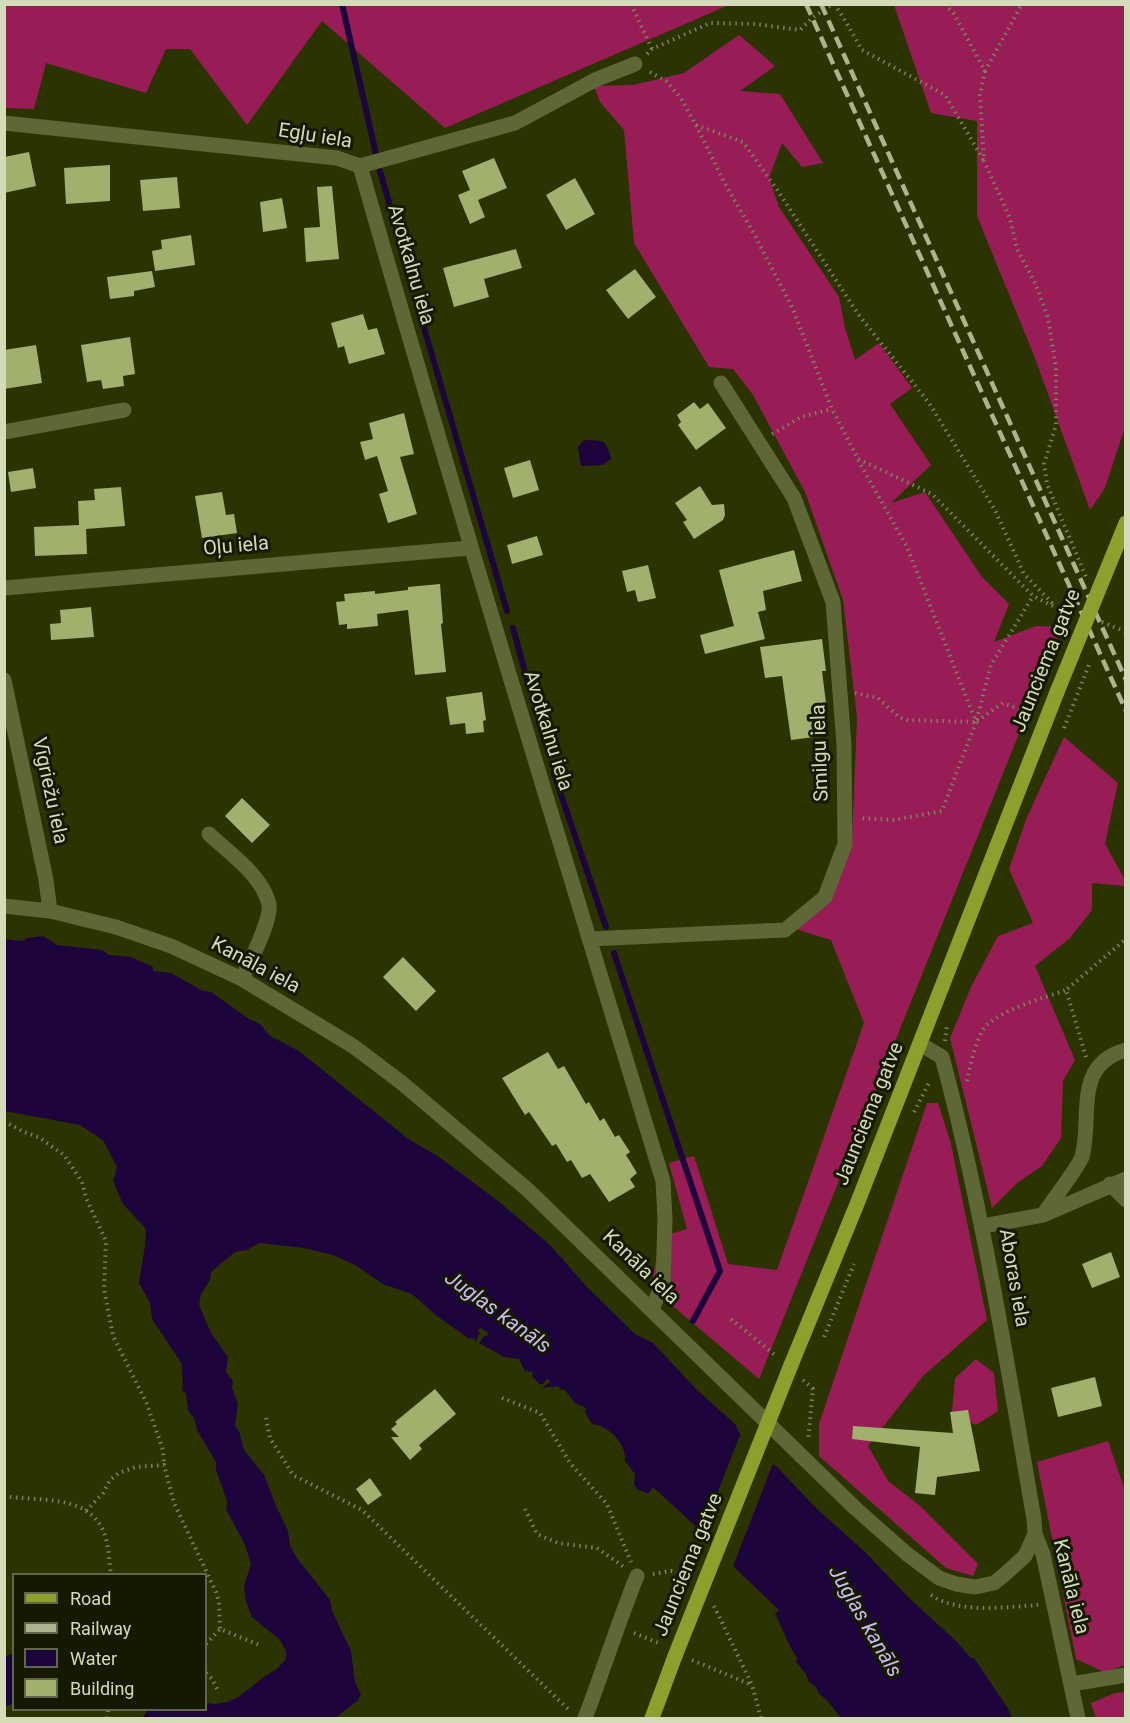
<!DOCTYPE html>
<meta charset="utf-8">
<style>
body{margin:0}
#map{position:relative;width:1130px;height:1723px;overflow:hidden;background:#2b3300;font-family:Roboto,sans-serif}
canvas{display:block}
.frame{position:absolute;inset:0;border:6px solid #d3dbb9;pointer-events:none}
.legend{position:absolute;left:12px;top:1573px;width:195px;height:138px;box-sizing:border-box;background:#141900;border:2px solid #60674a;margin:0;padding:8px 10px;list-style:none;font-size:18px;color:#d3dbb9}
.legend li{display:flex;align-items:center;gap:12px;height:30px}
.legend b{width:30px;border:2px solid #60674a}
</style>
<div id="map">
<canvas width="1130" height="1723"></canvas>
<div class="frame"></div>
<ul class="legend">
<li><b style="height:8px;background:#8da02d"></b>Road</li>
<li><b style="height:8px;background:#acb48e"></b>Railway</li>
<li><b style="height:16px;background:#1e043c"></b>Water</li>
<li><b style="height:16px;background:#a1b06c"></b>Building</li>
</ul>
</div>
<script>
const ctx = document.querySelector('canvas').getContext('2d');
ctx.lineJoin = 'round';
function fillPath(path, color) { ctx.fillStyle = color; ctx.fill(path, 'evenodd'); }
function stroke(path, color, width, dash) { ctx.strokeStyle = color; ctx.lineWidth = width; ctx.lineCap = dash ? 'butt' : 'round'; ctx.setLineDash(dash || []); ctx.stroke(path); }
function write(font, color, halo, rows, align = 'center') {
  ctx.font = font + ' Roboto,sans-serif'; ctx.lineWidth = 6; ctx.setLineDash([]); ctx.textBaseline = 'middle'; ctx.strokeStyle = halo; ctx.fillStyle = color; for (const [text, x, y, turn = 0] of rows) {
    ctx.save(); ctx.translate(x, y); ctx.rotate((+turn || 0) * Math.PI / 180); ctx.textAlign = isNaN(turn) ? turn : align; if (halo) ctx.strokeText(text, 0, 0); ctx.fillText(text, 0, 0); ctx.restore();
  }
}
fillPath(new Path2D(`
 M 4,5 L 5,4 L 729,5 L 445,128 L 322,21 L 247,125 L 190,49 L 166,49 L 146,93 L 46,63 L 34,109 L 5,108 Z
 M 894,5 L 1125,5 L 1125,427 L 1105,488 L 1090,510 L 1035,358 L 977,216 L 977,121 L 931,113 Z
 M 739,35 L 775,66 L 740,91 L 780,94 L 823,163 L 802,167 L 782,143 L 769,178 L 779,207 L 839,297 L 845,328 L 855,360 L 879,343 L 912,388 L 890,404 L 931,465 L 891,503 L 925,492 L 982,577 L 1009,604 L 994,642 L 1036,626 L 1062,627 L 759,1379 L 674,1307 L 652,1283 L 660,1237 L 687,1229 L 669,1163 L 694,1156 L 728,1264 L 777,1270 L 864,1023 L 831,940 L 789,927 L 799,925 L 852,839 L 857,717 L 843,600 L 805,492 L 753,395 L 733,369 L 709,367 L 634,243 L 624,130 L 600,102 L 594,86 L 633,85 L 684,73 Z
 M 1064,737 L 1118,783 L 1105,844 L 1125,880 L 1125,886 L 1092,883 L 1092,910 L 1070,938 L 1035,966 L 1075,1060 L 1063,1081 L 1061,1138 L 1042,1166 L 1017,1183 L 992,1208 L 950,1038 L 971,987 L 998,936 L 1033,923 L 1009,869 L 1027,817 Z
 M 927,1103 L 938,1103 L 951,1144 L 987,1320 L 923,1376 L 868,1446 L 888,1481 L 919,1505 L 978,1564 L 973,1576 L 946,1568 L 819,1456 L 819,1424 Z
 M 976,1359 L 994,1373 L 998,1411 L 976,1425 L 952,1412 L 955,1378 Z
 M 1108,1441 L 1123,1485 L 1125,1485 L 1125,1665 L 1104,1672 L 1076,1659 L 1037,1462 Z
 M 1125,1692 L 1125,1718 L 1096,1718 L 1091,1703 L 1115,1693 Z`), '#981d56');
fillPath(new Path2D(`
 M 584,440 C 603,441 606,438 611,459 L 603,465 L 581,466 L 578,447 Z
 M 43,936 L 57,945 L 102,950 L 109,955 L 131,957 L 153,967 L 153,971 L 171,973 L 203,991 L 211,992 L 249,1019 L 260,1024 L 270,1036 L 299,1051 L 407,1138 L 439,1157 L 498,1201 L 550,1245 L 587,1287 L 635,1334 L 653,1343 L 697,1390 L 735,1424 L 741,1436 L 776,1466 L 817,1509 L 865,1552 L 909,1598 L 957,1642 L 971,1658 L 974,1658 L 1007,1707 L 1012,1718 L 841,1718 L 826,1699 L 819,1694 L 816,1687 L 809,1682 L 806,1674 L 796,1662 L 797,1658 C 787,1643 783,1629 775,1614 L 779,1610 L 735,1568 L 704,1534 L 653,1487 L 648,1494 L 637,1489 L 634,1485 L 635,1474 L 625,1461 C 627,1444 608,1425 592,1424 L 585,1412 L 586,1408 L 575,1403 L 565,1390 L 561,1390 L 558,1386 L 542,1388 L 550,1382 L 548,1378 L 543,1384 L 539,1384 L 532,1376 L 533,1372 L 525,1371 L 519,1359 L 504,1357 L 479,1343 L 484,1336 L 487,1336 L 488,1333 L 481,1328 L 477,1331 L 480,1332 L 475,1343 L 475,1339 L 468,1338 L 437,1316 L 412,1294 L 383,1284 L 355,1265 L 333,1255 L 304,1248 L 259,1243 L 247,1250 L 235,1252 L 211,1272 L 210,1280 L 201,1294 L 199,1305 L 211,1333 L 228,1357 L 226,1372 L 233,1381 L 232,1388 L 238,1404 L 235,1426 L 239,1431 L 244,1450 L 264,1475 L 276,1506 L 288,1531 L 290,1546 L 297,1558 L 330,1600 L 332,1611 L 351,1651 L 355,1682 L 361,1694 L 357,1701 L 335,1718 L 143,1718 L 147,1710 L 206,1710 L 206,1703 L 216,1704 L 228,1702 L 240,1696 L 265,1676 L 277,1669 L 286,1659 L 286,1651 L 280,1640 L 252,1617 L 246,1602 L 244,1586 L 251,1564 L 245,1545 L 226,1509 L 227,1501 L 216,1470 L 216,1462 L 197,1430 L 194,1418 L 188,1410 L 186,1394 L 182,1390 C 184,1381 181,1373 182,1364 L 152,1319 L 150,1303 L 139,1283 L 145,1246 L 146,1229 L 123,1204 L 113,1181 L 117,1167 L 103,1140 L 80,1125 L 5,1111 L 4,939 L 23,941 L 27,938 Z
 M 13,1653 L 13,1704 L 5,1706 L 5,1657 Z`), '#1e043c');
fillPath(new Path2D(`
 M 742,1430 L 774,1461 L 732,1569 L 701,1535 Z`), '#2b3300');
stroke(new Path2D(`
 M 342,4 L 376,154
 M 380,171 L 406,263
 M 420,314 L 507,611
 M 513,628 L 528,683
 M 539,723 L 545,743
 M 554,774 L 606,927
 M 614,953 L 720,1271 L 693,1321`), '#1e043c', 6);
fillPath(new Path2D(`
 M 29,152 L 36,186 L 4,193 L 4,157 Z
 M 494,158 L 507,188 L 478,200 L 485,217 L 470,224 L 458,195 L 470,190 L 462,171 Z
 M 110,165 L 110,201 L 66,204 L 64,168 Z
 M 177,177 L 180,208 L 143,211 L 140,180 Z
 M 575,178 L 595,214 L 566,230 L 546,195 Z
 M 332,186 L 339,259 L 306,262 L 304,228 L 320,227 L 317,187 Z
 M 282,198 L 287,228 L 263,232 L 260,202 Z
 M 191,235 L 195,265 L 155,271 L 152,251 L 162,249 L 161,240 Z
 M 516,249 L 522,268 L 484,279 L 489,297 L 454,307 L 443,268 Z
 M 635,269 L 656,297 L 628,319 L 606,290 Z
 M 152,271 L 155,287 L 134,291 L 134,296 L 110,299 L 107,277 Z
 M 363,314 L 368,330 L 377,328 L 385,354 L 349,364 L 344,346 L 338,348 L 331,323 Z
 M 130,337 L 135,374 L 123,376 L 124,386 L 103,389 L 101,380 L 87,382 L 81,345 Z
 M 36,345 L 42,383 L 4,389 L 4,350 Z
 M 694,402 L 700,409 L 708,403 L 726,428 L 696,450 L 678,425 L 681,422 L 677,415 Z
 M 404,413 L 414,454 L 400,457 L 417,514 L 388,523 L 379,494 L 388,491 L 377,456 L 365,460 L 360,442 L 373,439 L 369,423 Z
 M 530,460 L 539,490 L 513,498 L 504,468 Z
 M 33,468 L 36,488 L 11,492 L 8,472 Z
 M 700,486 L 712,505 L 724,504 L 725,515 L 723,520 L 694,539 L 683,522 L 687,520 L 675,503 Z
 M 121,487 L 125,526 L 86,529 L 87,554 L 35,556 L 34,527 L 79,525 L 78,501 L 95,500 L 94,489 Z
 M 222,492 L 226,515 L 234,514 L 237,533 L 202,538 L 195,496 Z
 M 537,536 L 543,555 L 512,564 L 507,545 Z
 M 794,550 L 802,581 L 763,591 L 766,610 L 758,612 L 765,639 L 705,654 L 700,635 L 734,626 L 719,570 Z
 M 648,565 L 656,598 L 638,602 L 635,590 L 627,592 L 622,571 Z
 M 440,584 L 443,623 L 441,624 L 446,672 L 415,675 L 408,610 L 377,614 L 378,626 L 347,629 L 347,624 L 339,625 L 336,602 L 345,601 L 344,594 L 375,591 L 375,594 L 408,590 L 408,587 Z
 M 91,607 L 94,637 L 51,640 L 50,624 L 61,623 L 60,610 Z
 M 822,639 L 826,671 L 822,671 L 827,711 L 818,712 L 821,736 L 791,740 L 782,676 L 765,678 L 760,647 Z
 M 482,692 L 486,720 L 483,721 L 484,732 L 466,734 L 465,723 L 450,725 L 446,697 Z
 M 242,798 L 270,825 L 252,843 L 225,816 Z
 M 403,957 L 436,991 L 416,1011 L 383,977 Z
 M 548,1052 L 558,1069 L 564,1066 L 586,1104 L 589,1102 L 600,1121 L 604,1118 L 615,1137 L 619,1135 L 630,1152 L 626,1155 L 637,1173 L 630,1179 L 635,1187 L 609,1202 L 590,1174 L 582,1178 L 571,1160 L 567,1162 L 556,1144 L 552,1146 L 529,1112 L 525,1115 L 502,1078 Z
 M 1111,1252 L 1120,1277 L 1092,1288 L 1082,1264 Z
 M 1095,1377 L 1102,1406 L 1058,1417 L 1051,1388 Z
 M 435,1389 L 456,1414 L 419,1445 L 422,1449 L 410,1460 L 391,1437 L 399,1437 L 391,1429 L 397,1424 L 395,1422 Z
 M 968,1410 L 980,1471 L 937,1477 L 935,1495 L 915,1493 L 920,1447 L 852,1439 L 853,1426 L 953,1433 L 950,1412 Z
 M 370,1478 L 382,1495 L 368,1505 L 356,1489 Z`), '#a1b06c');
stroke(new Path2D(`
 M 631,4 L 652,49
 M 834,4 L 843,17 L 862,50 L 945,95 L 984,161
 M 945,4 L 954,14 L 985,71 L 1022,4
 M 647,54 L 652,49 L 710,23 L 755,24 L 800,30 L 812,18 L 833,4
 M 985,71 L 980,95 L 984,161 L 1010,218 L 1017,249 L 1036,285 L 1048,318 L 1056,367 L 1056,425 L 1044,464 L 1047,484 L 1086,577
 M 650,72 L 666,81 L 680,97 L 696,125 L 724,182 L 753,232 L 792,307 L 832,409 L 858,459 L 932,494 L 1033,596 L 1057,608 L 1073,610
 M 696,125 L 743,142 L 778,191 L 858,314 L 929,403 L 995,510 L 1024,574 L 1054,605
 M 772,434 L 801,417 L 832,409
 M 858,460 L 907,547 L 976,722 L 942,811 L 894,820 L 860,818
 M 1102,622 L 1126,632
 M 855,693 L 878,698 L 899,717 L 907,720 L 976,722 L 991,665 L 1033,596
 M 977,721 L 1003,703 L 1032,714
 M 945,1041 L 947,1025
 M 1086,1057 L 1066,990 L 1126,939
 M 967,1081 C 970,1066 977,1033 988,1024 C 1008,1007 1042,999 1066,990
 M 914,1112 L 930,1081
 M 4,1121 L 22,1131 L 40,1138 L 64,1155 L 82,1182 L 86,1198 L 106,1241 L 104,1289 L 113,1336 L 147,1404 L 163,1450 L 164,1465
 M 731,1319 L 775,1355
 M 824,1337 L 854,1264
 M 803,1380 L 813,1389 L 808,1441
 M 502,1398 L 540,1413 L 570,1463 L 607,1504 L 631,1562
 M 266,1418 L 270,1438 L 293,1475 L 362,1510 L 569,1710
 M 4,1496 C 37,1502 89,1493 104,1533 C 109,1545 109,1562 111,1574
 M 525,1509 L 537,1534 L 558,1543 L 597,1548 L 624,1567
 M 86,1511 L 103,1493 L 110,1480 L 119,1473 L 136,1467 L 164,1465 L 174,1503 L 216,1592 L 219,1602 L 220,1629
 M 653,1574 L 671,1571 L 689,1576
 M 931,1595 C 958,1614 1006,1607 1038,1605
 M 714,1606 L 752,1685 L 761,1718
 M 634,1633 L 661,1644
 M 206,1644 L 220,1629 L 262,1646
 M 692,1660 L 752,1685
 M 206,1673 L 212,1679 L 219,1693
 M 107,1718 L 108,1710`), '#7c8459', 4, [1.5, 4.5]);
stroke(new Path2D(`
 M 4,123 L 337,158 L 360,166 L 515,123 L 595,80 L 635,64
 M 360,166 C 457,506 560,843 663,1181 L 665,1219 L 663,1283 L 652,1309
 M 4,432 L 124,410
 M 4,588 L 470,548
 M 4,680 L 46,880 L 50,911
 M 209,834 C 229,853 262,875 269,904 C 272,920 249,963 242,979
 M 4,906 L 50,911 L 116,927 L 171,946 L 242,979 L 353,1046 L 402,1083 L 528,1190 L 855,1508 L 907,1554 L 939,1578 L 956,1584 L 975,1587 L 994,1583 L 1004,1575 L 1025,1556 L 1035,1534
 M 589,939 L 785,930 L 825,897 L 845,844 L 844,745 L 833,602 L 794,498 L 721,383
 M 920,1044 L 942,1057 C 983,1209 1007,1364 1034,1519 L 1035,1534 L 1043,1554 L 1078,1718
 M 1110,1184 L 1126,1200
 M 1043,1215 C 1051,1202 1078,1168 1082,1157 C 1093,1117 1072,1065 1126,1050
 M 983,1226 L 1043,1215 L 1126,1179
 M 1071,1684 L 1126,1675
 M 585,1718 C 603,1671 618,1623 637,1576`), '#5e6836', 15);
stroke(new Path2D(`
 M 791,1365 L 857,1204 L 1057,692
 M 652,1718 L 675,1656`), '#8da02d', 15);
stroke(new Path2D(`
 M 806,4 L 1126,711
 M 821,4 L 1126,680`), '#acb48e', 4.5, [12, 6]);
stroke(new Path2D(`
 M 1064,728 L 1089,665`), '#7c8459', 4, [1.5, 4.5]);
stroke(new Path2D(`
 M 1057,692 L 1126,523
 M 675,1656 L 791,1365`), '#8da02d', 15);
write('20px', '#d3dbb9', '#141900', [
 ["Egļu iela",315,137,9],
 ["Avotkalnu iela",410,265,74],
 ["Oļu iela",236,547,-5],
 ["Jaunciema gatve",1047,661,-68],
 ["Avotkalnu iela",547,731,73],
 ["Smilgu iela",821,753,-92],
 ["Vīgriežu iela",49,791,78],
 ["Kanāla iela",255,966,28],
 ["Jaunciema gatve",870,1114,-68],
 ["Kanāla iela",640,1268,44],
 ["Aboras iela",1013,1278,80],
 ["Jaunciema gatve",689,1565,-68],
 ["Kanāla iela",1070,1587,76]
]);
write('italic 21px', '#cbbaf0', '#141900', [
 ["Juglas kanāls",497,1313,36],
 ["Juglas kanāls",864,1622,60]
]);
</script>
